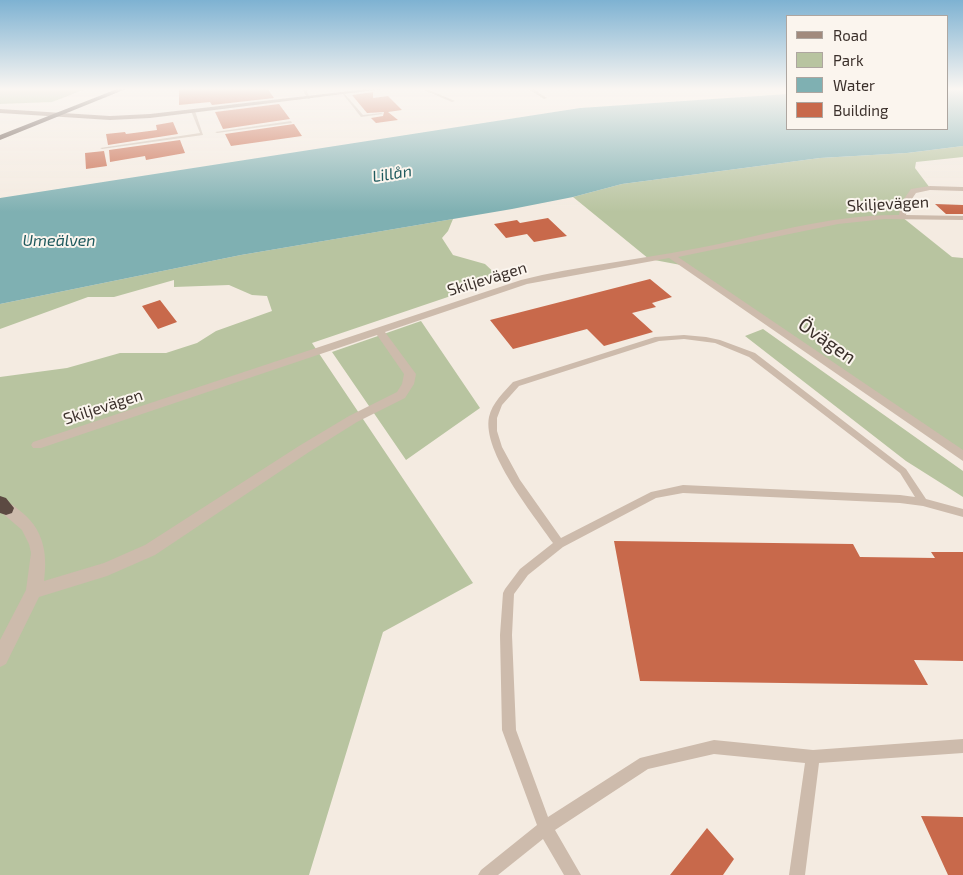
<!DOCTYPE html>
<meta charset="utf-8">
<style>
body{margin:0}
#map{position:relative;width:963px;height:875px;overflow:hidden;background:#f4ebe1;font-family:"Exo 2",sans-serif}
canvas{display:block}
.legend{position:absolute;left:786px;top:15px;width:162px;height:115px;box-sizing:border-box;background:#fbf5ee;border:1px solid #aea6a0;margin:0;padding:6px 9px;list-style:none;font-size:15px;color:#3b302b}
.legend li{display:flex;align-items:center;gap:10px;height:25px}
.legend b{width:25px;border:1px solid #aea6a0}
</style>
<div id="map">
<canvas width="963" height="875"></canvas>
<ul class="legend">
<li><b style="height:6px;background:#a18a7d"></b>Road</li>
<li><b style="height:14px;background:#b8c4a0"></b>Park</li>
<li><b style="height:14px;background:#7fb0b2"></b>Water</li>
<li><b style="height:14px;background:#c8694b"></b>Building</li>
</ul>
</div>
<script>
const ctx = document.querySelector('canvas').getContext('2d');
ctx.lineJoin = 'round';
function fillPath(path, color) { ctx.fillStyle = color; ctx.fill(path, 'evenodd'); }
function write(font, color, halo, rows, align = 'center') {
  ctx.font = font + ' "Exo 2",sans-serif'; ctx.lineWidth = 4; ctx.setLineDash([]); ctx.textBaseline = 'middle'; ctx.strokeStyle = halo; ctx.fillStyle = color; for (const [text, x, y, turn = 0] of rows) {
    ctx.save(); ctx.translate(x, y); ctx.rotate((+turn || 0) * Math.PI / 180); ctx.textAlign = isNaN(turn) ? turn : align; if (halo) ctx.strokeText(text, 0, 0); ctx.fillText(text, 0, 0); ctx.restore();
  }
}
fillPath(new Path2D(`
 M 0,89 L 86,89 L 52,102 L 0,104 Z
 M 963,146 L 963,157 L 916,162 L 915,168 L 930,188 L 914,191 L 902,217 L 952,257 L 963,258 L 963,456 L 686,266 L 649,259 L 573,197 L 622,184 L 820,158 L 907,153 Z
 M 453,219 L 448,231 L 442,238 L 453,255 L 485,264 L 501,279 L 312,343 L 473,583 L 383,632 L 309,875 L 0,875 L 0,377 L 67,368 L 120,353 L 166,353 L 197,343 L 216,331 L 272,311 L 267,296 L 252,295 L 229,285 L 174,287 L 174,280 L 114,297 L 88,297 L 0,329 L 0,304 L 241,255 Z
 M 421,321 L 480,408 L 406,460 L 332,352 Z
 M 763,329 L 963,471 L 963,497 L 906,461 L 745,336 Z`), '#b8c4a0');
fillPath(new Path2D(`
 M 947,89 L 963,89 L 963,146 L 907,153 L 820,158 L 622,184 L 573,197 L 512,209 L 241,255 L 0,304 L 0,198 L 580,108 L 787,94 L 787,129 L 947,129 Z`), '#7fb0b2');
fillPath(new Path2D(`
 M 179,89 L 268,89 L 274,98 L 212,105 L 210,102 L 179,105 Z
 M 373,92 L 373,98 L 388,96 L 402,110 L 388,112 L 398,120 L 376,123 L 371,118 L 383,116 L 384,112 L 367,113 L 352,95 Z
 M 279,104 L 290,119 L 223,129 L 215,112 Z
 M 173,122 L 178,134 L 108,145 L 106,134 L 125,132 L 126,134 L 157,130 L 156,125 Z
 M 294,124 L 302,136 L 231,146 L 225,134 Z
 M 180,140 L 185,153 L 146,160 L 145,156 L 110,162 L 109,150 Z
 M 104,151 L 107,166 L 86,169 L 85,153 Z
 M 935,204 L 963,205 L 963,214 L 946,214 Z
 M 548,218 L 567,236 L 534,242 L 527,234 L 506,238 L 494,224 L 517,220 L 520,223 Z
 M 650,279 L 672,297 L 652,303 L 656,307 L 632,313 L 653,332 L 604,346 L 587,329 L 513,349 L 490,320 Z
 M 160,300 L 177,322 L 158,329 L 142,306 Z
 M 614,541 L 853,544 L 860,557 L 935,558 L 931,552 L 963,552 L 963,661 L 914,660 L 928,685 L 640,681 Z
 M 921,816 L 963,817 L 963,875 L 948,875 Z
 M 707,828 L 734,859 L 723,875 L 670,875 Z`), '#c8694b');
fillPath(new Path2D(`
 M 302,89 L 306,89 L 310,99 L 308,99 Z
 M 421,89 L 427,89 L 455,101 L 452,102 Z
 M 528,89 L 533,89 L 547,98 L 544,99 Z
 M 568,89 L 572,89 L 569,91 Z
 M 342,93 L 344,93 L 363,115 L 381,113 L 383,114 L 361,117 Z
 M 193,110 L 195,111 L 203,135 L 102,149 L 100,148 L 200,133 L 191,111 Z
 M 291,121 L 292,123 L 217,133 L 215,132 Z
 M 684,335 L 706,337 L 720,340 L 755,353 L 906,469 L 926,499 L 963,509 L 963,517 L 923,506 L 900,503 L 683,493 L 656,498 L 563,547 L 528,575 L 514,594 L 512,635 L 516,730 L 548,817 L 640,758 L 714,740 L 813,750 L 963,739 L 963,753 L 819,763 L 805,875 L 789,875 L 805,763 L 714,754 L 648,769 L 555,830 L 581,875 L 564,875 L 543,839 L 498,875 L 478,875 L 481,870 L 537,825 L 502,730 L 500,635 L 503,593 L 505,589 L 520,569 L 553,543 C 533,514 482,452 489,417 C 492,403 504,392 513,382 L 655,337 ZM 684,339 L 715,343 L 749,357 L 900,473 L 915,497 L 900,495 L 683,485 L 651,492 L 561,538 L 520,480 L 502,447 L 497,431 L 497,418 L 502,405 L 519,386 L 659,341 Z`), '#cdbbac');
fillPath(new Path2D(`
 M 930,186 L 963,187 L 963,191 L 930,190 L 916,193 L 909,203 L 906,215 L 963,216 L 963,220 L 885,219 L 838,224 L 678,257 L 963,450 L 963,461 L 669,258 L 527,284 L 385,332 L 416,374 L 414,384 L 405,398 L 357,422 L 309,452 L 155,555 L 107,576 L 39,597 L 6,664 L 0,667 L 0,640 L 26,590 L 31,553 L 29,544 L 22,530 L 1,512 L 1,504 C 9,501 13,505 19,510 C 43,528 48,552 44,581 L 104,563 L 145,545 L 299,446 L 349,416 L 397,392 L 402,384 L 404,374 L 377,335 L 41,448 L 33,448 L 31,445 L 33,442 L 521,280 C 577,266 636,260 693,249 C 760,237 829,214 899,215 L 901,203 L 911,189 Z`), '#cdbbac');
fillPath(new Path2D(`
 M 367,89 L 384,89 L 150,118 L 110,120 L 0,113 L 0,109 L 110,116 L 150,114 Z`), '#a18a7d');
fillPath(new Path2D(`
 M 117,89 L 126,89 L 0,140 L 0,135 Z
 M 0,496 L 6,498 L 14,508 L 12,513 L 6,515 L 0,513 Z`), '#5c4a42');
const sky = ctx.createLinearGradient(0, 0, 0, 212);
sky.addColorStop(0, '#7eb2d2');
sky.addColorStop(0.42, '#faf6f2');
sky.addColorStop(1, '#faf6f200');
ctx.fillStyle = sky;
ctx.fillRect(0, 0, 963, 212);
write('italic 16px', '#1f5a5e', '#fbf5ee', [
 ["Lillån",392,174,-9],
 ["Umeälven",59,241]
]);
write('16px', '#3b302b', '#fbf5ee', [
 ["Skiljevägen",888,204,-3],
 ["Skiljevägen",487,279,-17],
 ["Skiljevägen",103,407,-18]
]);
write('19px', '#3b302b', '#fbf5ee', [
 ["Övägen",827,341,35]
]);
</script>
